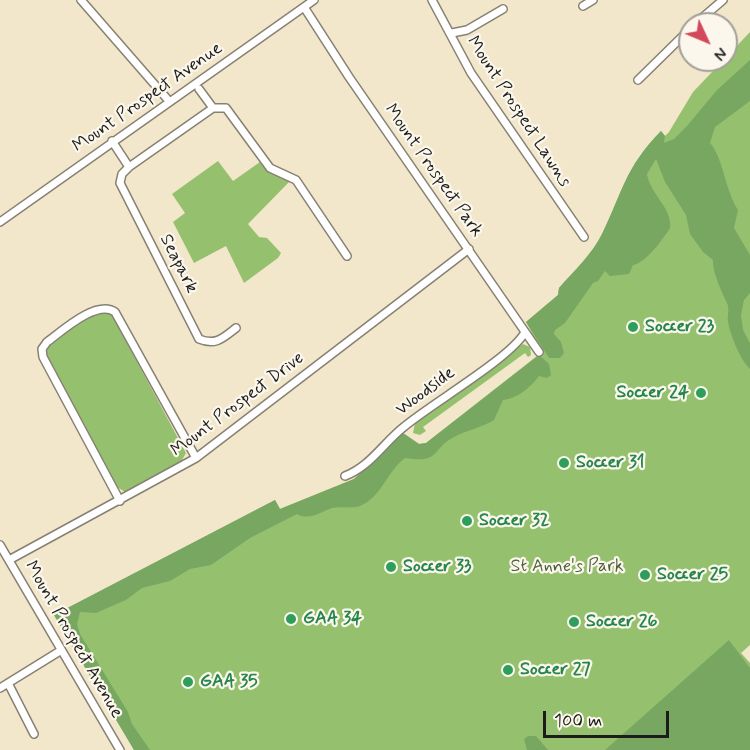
<!DOCTYPE html>
<style>
body{margin:0}
#map{position:relative;width:750px;height:750px;overflow:hidden;background:#f2e6cb;font-family:Mynerve,sans-serif}
canvas{display:block}
.north{position:absolute;left:678px;top:12px;width:60px;height:60px;box-sizing:border-box;background:#fbf7ec;border:2px solid #a29f99;border-radius:50%;rotate:134deg;font-size:16px;font-weight:700;line-height:24px;text-align:center;color:#1c1c1c}
.north::after{content:'';display:block;margin:auto;width:21px;height:27px;background:#d1495b;clip-path:polygon(50% 0,100% 100%,50% 72%,0 100%)}
.scale{position:absolute;left:543px;top:711px;width:126px;height:27px;box-sizing:border-box;border:3px solid #1c1c1c;border-top:0;padding-left:8px;font-size:18px;line-height:21px;white-space:nowrap;color:#1c1c1c;-webkit-text-stroke:4px #fbf7ec;paint-order:stroke}
</style>
<div id="map">
<canvas width="750" height="750"></canvas>
<div class="north">N</div>
<div class="scale">100 m</div>
</div>
<script>
const ctx = document.querySelector('canvas').getContext('2d');
ctx.lineJoin = 'round';
function fillPath(path, color) { ctx.fillStyle = color; ctx.fill(path, 'evenodd'); }
function stroke(path, color, width, dash) { ctx.strokeStyle = color; ctx.lineWidth = width; ctx.lineCap = dash ? 'butt' : 'round'; ctx.setLineDash(dash || []); ctx.stroke(path); }
function write(font, color, halo, rows, align = 'center') {
  ctx.font = font + ' Mynerve,sans-serif'; ctx.lineWidth = 4.5; ctx.setLineDash([]); ctx.textBaseline = 'middle'; ctx.strokeStyle = halo; ctx.fillStyle = color; for (const [text, x, y, turn = 0] of rows) {
    ctx.save(); ctx.translate(x, y); ctx.rotate((+turn || 0) * Math.PI / 180); ctx.textAlign = isNaN(turn) ? turn : align; if (halo) ctx.strokeText(text, 0, 0); ctx.fillText(text, 0, 0); ctx.restore();
  }
}
fillPath(new Path2D(`
 M 750,32 L 750,645 L 741,653 L 750,663 L 750,750 L 134,750 L 54,615 L 275,500 L 280,509 L 354,479 L 403,433 L 419,444 L 426,443 L 542,352 L 526,322 L 558,295 L 559,288 C 573,272 593,253 602,234 C 623,191 625,168 661,131 L 665,136 L 669,132 L 693,92 Z
 M 218,161 L 233,181 L 260,162 L 269,171 L 290,181 L 248,224 L 259,237 L 267,238 L 281,253 L 278,258 L 244,283 L 226,246 L 194,263 L 173,222 L 185,213 L 172,194 Z
 M 96,311 L 109,311 L 112,315 L 186,453 L 181,462 L 125,492 L 117,487 L 46,354 L 49,345 Z
 M 523,344 L 530,347 L 531,355 L 528,357 L 525,353 L 423,427 L 426,431 L 420,435 L 413,433 L 415,423 Z`), '#95c16f');
fillPath(new Path2D(`
 M 750,60 L 750,101 L 715,127 L 710,143 C 723,157 725,190 738,210 L 734,228 L 750,255 L 750,293 L 744,300 L 741,315 L 743,330 L 750,343 L 750,369 C 740,359 731,337 728,322 C 727,316 730,309 727,303 C 722,293 712,271 713,260 L 703,252 L 690,234 L 686,215 L 665,182 L 656,159 L 647,174 C 650,194 673,209 670,228 C 664,238 645,264 633,265 L 629,274 L 610,276 L 605,271 L 598,281 L 593,283 L 565,323 L 555,330 L 554,334 L 561,342 L 564,353 L 560,358 L 549,358 L 526,322 L 558,295 L 559,288 C 573,272 593,253 602,234 C 623,191 625,168 661,131 L 665,136 L 664,143 L 674,139 L 687,126 L 717,90 Z
 M 539,355 L 549,364 L 551,375 L 547,378 L 539,376 C 530,388 518,398 503,400 L 494,420 C 481,428 467,430 454,437 C 431,449 441,464 405,458 C 387,471 382,497 360,506 C 351,509 341,506 332,508 C 321,512 308,521 297,514 L 250,538 L 211,565 L 190,569 L 170,581 L 142,588 L 126,600 L 96,613 L 80,612 L 77,624 L 80,634 L 128,712 L 132,724 L 150,750 L 134,750 L 54,615 L 275,500 L 280,509 L 354,479 L 403,433 L 419,444 L 426,443 Z
 M 729,640 L 750,668 L 750,750 L 605,750 Z
 M 528,736 L 536,736 L 548,750 L 527,750 L 524,739 Z`), '#78a762');
const minor = new Path2D(`
 M 81,0 L 169,101
 M 432,0 L 471,73 L 584,237
 M 583,6 L 593,0
 M 304,7 L 349,77 L 539,352
 M 695,24 L 723,0
 M 452,33 L 467,30 L 503,9
 M 638,80 L 690,29
 M 199,89 L 213,108
 M 112,141 L 129,167
 M 0,222 L 314,0
 M 236,328 C 223,338 216,346 199,339 L 120,183 L 122,174 L 129,167 L 213,108 L 226,108 L 270,168 L 296,180 L 347,256
 M 345,476 C 371,466 384,442 405,426 C 431,404 512,357 525,332
 M 120,501 L 43,357 L 42,349 L 47,342 C 62,331 97,299 115,312 L 196,458
 M 0,545 L 120,750
 M 9,560 L 196,458 L 469,249
 M 8,683 L 34,734
 M 0,688 L 60,651`);
stroke(minor, '#878174', 10);
stroke(minor, '#fff', 7);
for (const [x, y, r, color] of [
 [633,327,6,"#2e9e5b"],
 [701,393,6,"#2e9e5b"],
 [564,463,6,"#2e9e5b"],
 [467,521,6,"#2e9e5b"],
 [391,567,6,"#2e9e5b"],
 [645,575,6,"#2e9e5b"],
 [291,619,6,"#2e9e5b"],
 [574,622,6,"#2e9e5b"],
 [508,670,6,"#2e9e5b"],
 [188,682,6,"#2e9e5b"]
]) { const dot = new Path2D(); dot.arc(x, y, r, 0, 2 * Math.PI); ctx.fillStyle = color; ctx.fill(dot); stroke(dot, '#fbf7ec', 2); }
write('18px', '#1c1c1c', '#fbf7ec', [
 ["Mount Prospect Avenue",148,98,-35],
 ["Mount Prospect Lawns",518,112,57],
 ["Mount Prospect Park",433,171,55],
 ["Seapark",178,264,63],
 ["Woodside",426,392,-37],
 ["Mount Prospect Drive",238,405,-37],
 ["Mount Prospect Avenue",73,640,60]
]);
write('bold 18px', '#27864d', '#fbf7ec', [
 ["Soccer 23",645,327],
 ["Soccer 24",689,393,"right"],
 ["Soccer 31",576,463],
 ["Soccer 32",479,521],
 ["Soccer 33",403,567],
 ["Soccer 25",657,575],
 ["GAA 34",303,619],
 ["Soccer 26",586,622],
 ["Soccer 27",520,670],
 ["GAA 35",200,682]
], 'left');
write('18px', '#4c5e3d', '#fbf7ec', [
 ["St Anne's Park",567,567]
]);
</script>
